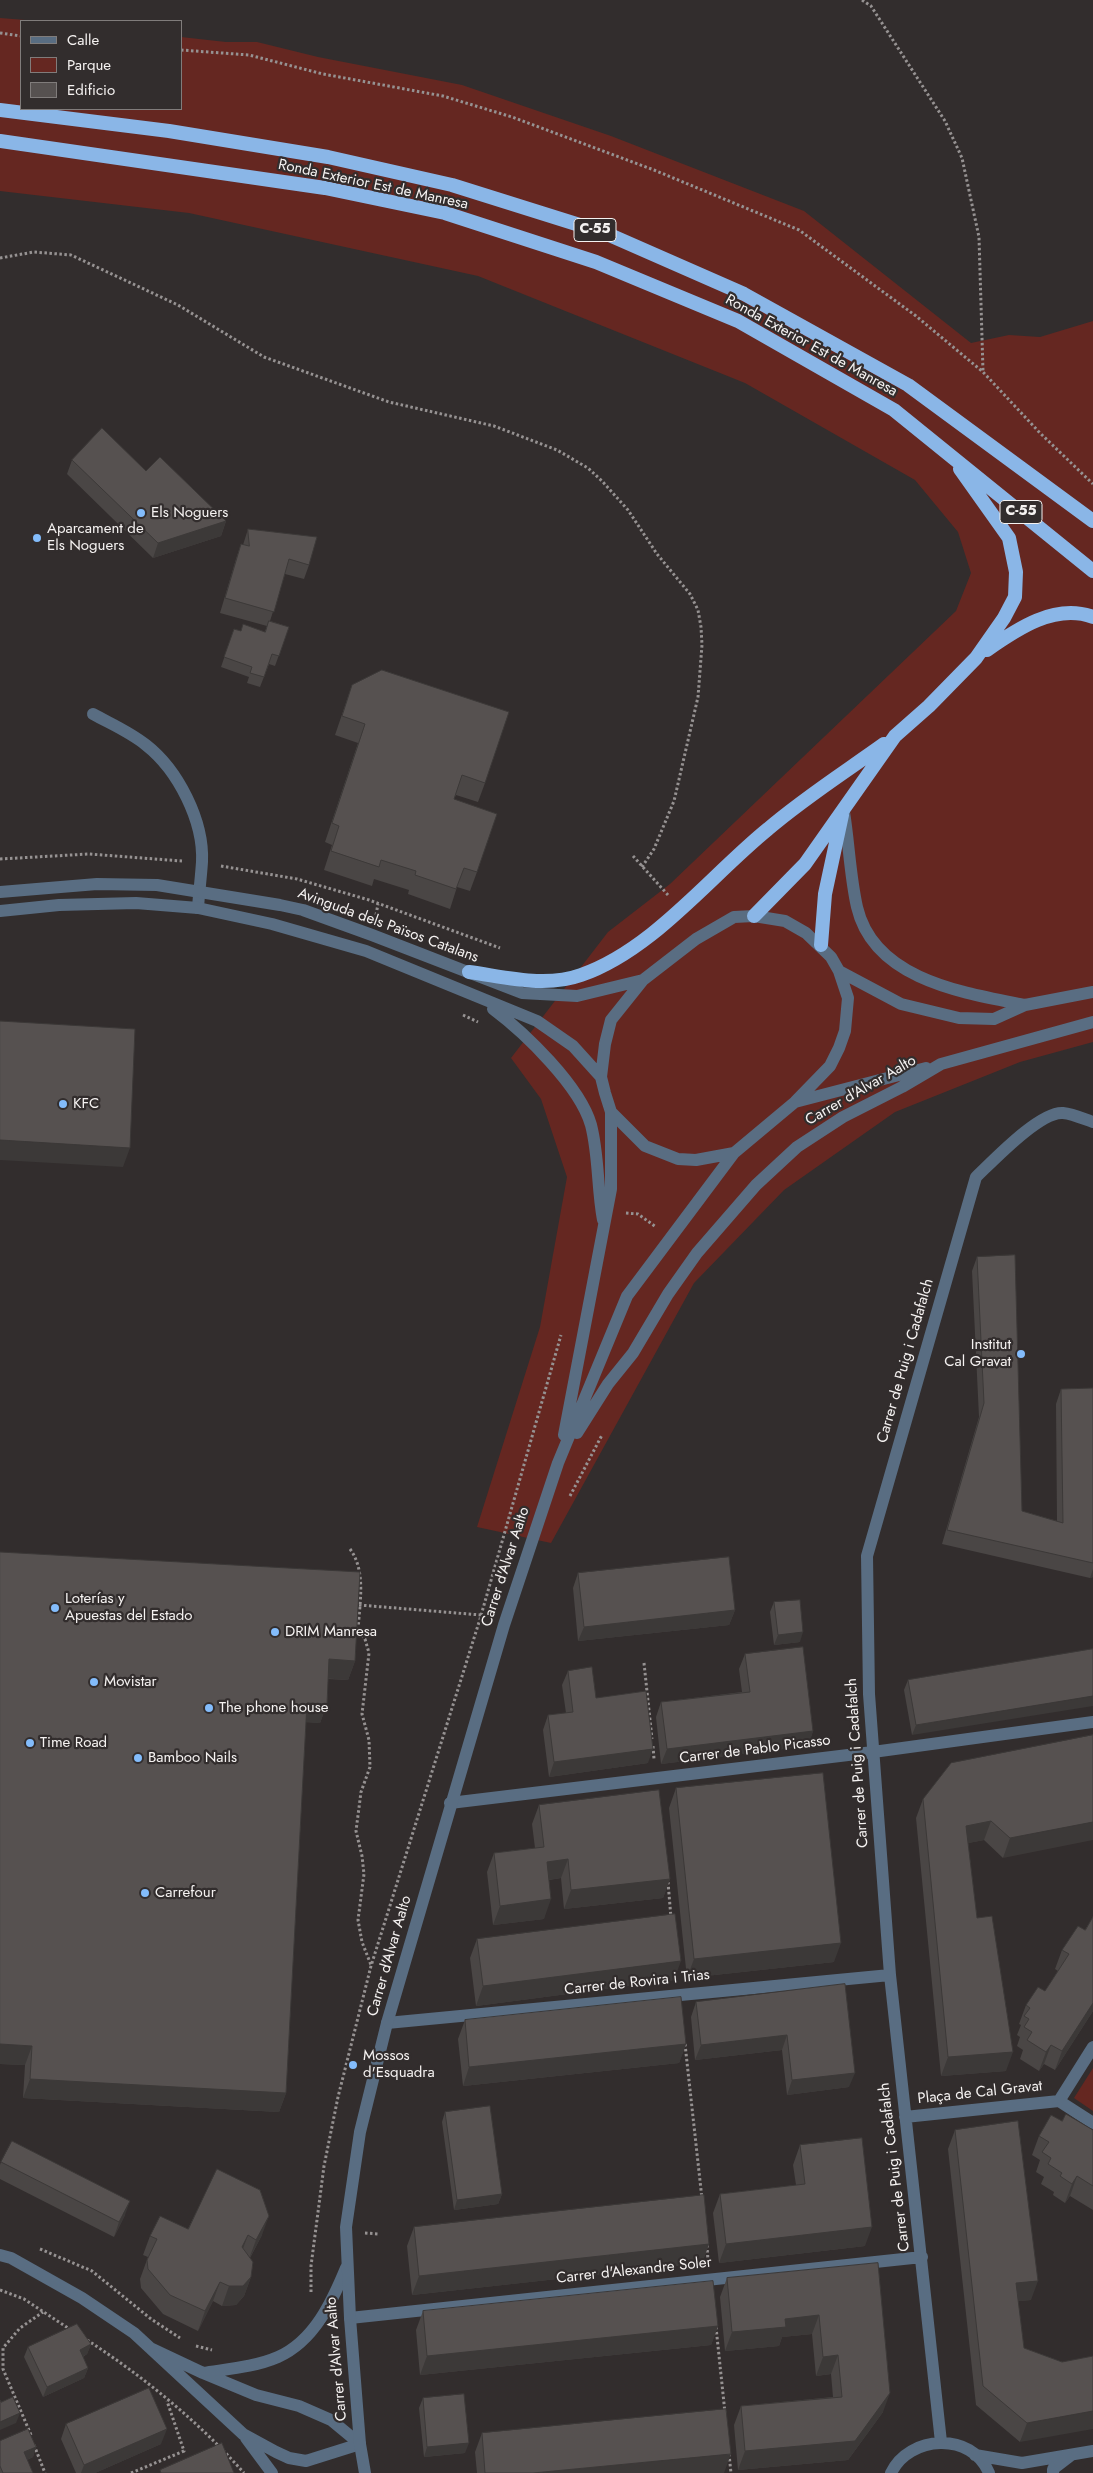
<!DOCTYPE html>
<meta charset="utf-8">
<style>
body{margin:0}
#map{position:relative;width:1093px;height:2473px;overflow:hidden;background:#322d2d;font-family:Jost,sans-serif}
canvas{display:block}
.legend{position:absolute;left:20px;top:20px;width:162px;height:90px;box-sizing:border-box;background:#322d2d;border:1px solid #807c7b;margin:0;padding:6px 9px;list-style:none;font-size:15px;color:#f5f2f1}
.legend li{display:flex;align-items:center;gap:10px;height:25px}
.legend b{width:25px;border:1px solid #807c7b}
</style>
<div id="map">
<canvas width="1093" height="2473"></canvas>
<ul class="legend">
<li><b style="height:6px;background:#596d82"></b>Calle</li>
<li><b style="height:14px;background:#652721"></b>Parque</li>
<li><b style="height:14px;background:#565150"></b>Edificio</li>
</ul>
</div>
<script>
const ctx = document.querySelector('canvas').getContext('2d');
ctx.lineJoin = 'round';
function fillPath(path, color) { ctx.fillStyle = color; ctx.fill(path, 'evenodd'); }
function stroke(path, color, width, dash) { ctx.strokeStyle = color; ctx.lineWidth = width; ctx.lineCap = dash ? 'butt' : 'round'; ctx.setLineDash(dash || []); ctx.stroke(path); }
function write(font, color, halo, rows, align = 'center') {
  ctx.font = font + ' Jost,sans-serif'; ctx.lineWidth = 4.5; ctx.setLineDash([]); ctx.textBaseline = 'middle'; ctx.strokeStyle = halo; ctx.fillStyle = color; for (const [text, x, y, turn = 0] of rows) {
    ctx.save(); ctx.translate(x, y); ctx.rotate((+turn || 0) * Math.PI / 180); ctx.textAlign = isNaN(turn) ? turn : align; if (halo) ctx.strokeText(text, 0, 0); ctx.fillText(text, 0, 0); ctx.restore();
  }
}
fillPath(new Path2D(`
 M 0,18 L 38,21 L 21,21 L 21,109 L 181,109 L 181,37 L 226,42 L 257,42 L 318,57 L 462,85 L 611,136 L 804,211 L 971,343 L 1009,335 L 1040,337 L 1093,321 L 1093,1042 L 1020,1062 L 895,1112 L 784,1190 L 694,1283 L 551,1543 L 477,1527 L 540,1327 L 567,1177 L 541,1099 L 511,1058 L 608,932 L 670,884 L 956,611 L 971,573 L 958,532 L 915,480 L 745,383 L 478,276 L 189,213 L 0,191 Z
 M 1093,2068 L 1093,2111 L 1074,2098 Z`), '#652721');
stroke(new Path2D(`
 M 862,0 L 871,6 L 945,121 L 962,158 L 979,237 L 983,371
 M 0,33 L 21,36
 M 181,50 L 249,55 L 323,74 L 443,96 L 512,117 L 654,170 L 799,230 L 916,316 L 983,372 L 1040,433 L 1093,484
 M 0,258 L 34,252 L 71,255 L 178,305 L 264,357 L 389,402 L 494,426 L 557,450 L 588,468 L 602,481 L 628,510 L 657,554 L 690,594 L 698,610 L 701,627 L 702,645 L 698,697 L 674,801 L 654,849 L 642,867
 M 633,856 L 668,895
 M 0,859 L 89,854 L 182,861
 M 221,866 L 297,879 L 369,900 L 500,948
 M 376,915 L 378,904
 M 463,1015 L 478,1022
 M 626,1213 L 638,1214 L 656,1227
 M 570,1496 L 602,1435
 M 350,1549 C 367,1572 359,1605 358,1632 L 365,1639 L 369,1653 L 362,1714 L 369,1740 L 370,1767 L 361,1792 L 356,1831 L 362,1856 L 364,1874 L 358,1920 L 362,1942 L 371,1965
 M 359,1605 L 481,1615
 M 644,1663 L 652,1739
 M 653,1746 L 654,1759
 M 668,1882 L 671,1918
 M 685,2044 L 702,2199
 M 365,2233 L 379,2234
 M 707,2245 L 708,2261
 M 40,2249 L 92,2271 L 151,2319 L 180,2338
 M 0,2290 L 24,2299 L 71,2330
 M 311,2292 L 311,2266 L 324,2166 L 338,2097 L 371,1966 L 480,1619 L 561,1335
 M 716,2327 L 725,2413
 M 87,2340 C 144,2377 199,2422 244,2473
 M 196,2346 L 212,2350
 M 31,2435 L 3,2369 L 3,2348 L 20,2328 L 43,2312
 M 34,2445 L 45,2473
 M 729,2454 L 731,2473
 M 131,2473 L 184,2451 L 167,2401`), '#969292', 3, [2.5, 2.5]);
stroke(new Path2D(`
 M 93,714 C 111,724 130,732 146,745 C 178,770 204,821 202,862 C 201,877 199,893 198,908`), '#596d82', 12);
stroke(new Path2D(`
 M 450,1803 L 873,1752 L 1093,1722
 M 387,2023 L 890,1975
 M 1059,2101 L 1093,2047
 M 905,2117 L 1059,2101 L 1093,2123
 M 0,2255 L 11,2258 L 82,2298 L 134,2333 L 243,2434 L 276,2452 L 289,2458 L 306,2461 L 360,2444 L 331,2420 L 299,2406 L 256,2395 L 203,2373 L 150,2348
 M 350,2318 L 922,2257
 M 203,2373 C 228,2369 255,2367 278,2357 C 314,2341 332,2302 346,2268
 M 246,2438 L 272,2473
 M 941,2442 L 890,1975 L 869,1694 L 867,1556 L 976,1177 C 993,1161 1040,1111 1063,1113 C 1073,1114 1084,1119 1093,1122
 M 975,2455 L 1022,2463 L 1093,2451
 M 891,2473 C 909,2435 972,2431 989,2473
 M 1053,2473 L 1053,2469 L 1070,2456`), '#596d82', 12);
stroke(new Path2D(`
 M 844,812 C 849,843 850,876 857,907 C 874,980 964,993 1025,1005
 M 0,892 L 97,884 L 157,885 L 280,905 L 303,910 L 372,935 L 522,993 L 577,996 L 643,980
 M 0,911 L 59,905 L 136,903 L 198,908 L 272,924 L 366,951 L 537,1021 L 573,1046 L 601,1077
 M 754,916 L 785,921 L 806,933 L 831,957 L 839,971 L 848,998 L 845,1031 L 839,1048 L 830,1066 L 795,1102 L 734,1153 L 696,1160 L 678,1159 L 645,1146 L 611,1112 L 605,1093 L 601,1077 L 605,1044 L 611,1020 L 643,980 L 696,939 L 734,917 Z
 M 839,971 L 901,1004 L 959,1018 L 994,1019 L 1025,1005 L 1093,992
 M 493,1009 C 525,1033 580,1086 591,1125 C 599,1156 597,1188 603,1220
 M 795,1102 L 926,1068
 M 577,1433 L 608,1384 L 633,1353 L 668,1294 L 697,1253 L 756,1185 L 797,1147 L 843,1117 L 902,1087 L 941,1064 L 1093,1022
 M 564,1435 L 611,1189 L 611,1112
 M 365,2473 L 360,2444 L 350,2318 L 346,2227 L 360,2132 L 387,2023 L 504,1625 L 558,1463 L 627,1296 L 734,1153`), '#596d82', 12);
stroke(new Path2D(`
 M 0,110 L 169,131 L 328,157 L 452,185 L 605,233 L 744,294 L 908,385 L 1093,521
 M 0,141 L 325,188 L 445,213 L 596,262 L 738,321 L 894,410 L 1093,571
 M 987,650 C 1017,629 1055,603 1093,617
 M 754,916 L 805,864 L 895,736 L 929,706 L 976,658 L 1004,618 L 1015,597 L 1016,572 L 1009,538 L 960,469
 M 821,945 L 825,894 L 842,815
 M 469,972 C 506,977 545,988 581,975 C 653,950 710,876 768,829 C 804,798 845,772 884,744`), '#8ab6e7', 14);
fillPath(new Path2D(`
 M 72,460 L 226,521 L 221,536 L 153,558 L 67,474 Z
 M 248,529 L 309,565 L 304,579 L 285,574 L 270,621 L 289,627 L 275,666 L 269,664 L 260,687 L 247,683 L 249,677 L 221,667 L 234,629 L 241,631 L 265,632 L 267,626 L 220,613 L 236,559 L 241,544 L 243,545 Z
 M 352,685 L 485,783 L 478,802 L 456,795 L 454,799 L 477,872 L 470,891 L 457,887 L 450,909 L 408,894 L 409,890 L 374,879 L 372,886 L 324,870 L 332,845 L 325,842 L 358,743 L 335,735 Z
 M 977,1257 L 1022,1511 L 1057,1521 L 1056,1404 L 1061,1389 L 1093,1388 L 1093,1577 L 1090,1578 L 942,1544 L 979,1417 L 972,1271 Z
 M 0,1552 L 355,1661 L 348,1680 L 328,1679 L 327,1704 L 320,1723 L 306,1722 L 286,2093 L 279,2112 L 23,2098 L 25,2065 L 0,2064 Z
 M 578,1573 L 735,1610 L 729,1625 L 578,1641 L 573,1588 Z
 M 774,1602 L 800,1642 L 774,1645 L 770,1612 Z
 M 1093,1649 L 912,1735 L 904,1690 L 908,1680 Z
 M 745,1654 L 813,1731 L 808,1746 L 661,1764 L 656,1717 L 661,1702 L 742,1692 L 739,1669 Z
 M 568,1671 L 596,1698 L 648,1763 L 549,1777 L 543,1730 L 548,1715 L 566,1713 L 562,1685 Z
 M 1093,1735 L 1003,1858 L 984,1840 L 968,1843 L 977,1918 L 1006,2071 L 941,2076 L 916,1818 L 923,1799 Z
 M 676,1788 L 834,1962 L 687,1978 L 669,1808 Z
 M 539,1805 L 670,1879 L 663,1898 L 564,1909 L 561,1878 L 549,1880 L 544,1919 L 493,1925 L 487,1872 L 494,1853 L 535,1848 L 532,1824 Z
 M 1093,1916 L 1093,2011 L 1055,2070 L 1044,2064 L 1039,2071 L 1020,2059 L 1023,2050 L 1017,2046 L 1020,2037 L 1017,2035 L 1021,2025 L 1019,2024 L 1026,2005 L 1045,1991 L 1058,1971 L 1055,1969 L 1062,1950 L 1085,1930 L 1092,1920 Z
 M 477,1939 L 674,1980 L 476,2006 L 470,1958 Z
 M 845,1984 L 849,2087 L 787,2095 L 782,2050 L 695,2060 L 691,2017 L 696,2002 Z
 M 465,2020 L 686,2044 L 679,2063 L 463,2086 L 458,2039 Z
 M 445,2112 L 502,2194 L 498,2204 L 454,2210 L 442,2122 Z
 M 1062,2121 L 1093,2130 L 1093,2210 L 1070,2196 L 1065,2203 L 1053,2195 L 1054,2192 L 1041,2184 L 1044,2177 L 1036,2172 L 1040,2160 L 1032,2155 L 1039,2136 Z
 M 955,2130 L 1031,2300 L 1018,2301 L 1024,2348 L 1062,2362 L 1020,2442 L 976,2405 L 948,2149 Z
 M 800,2145 L 865,2246 L 719,2263 L 713,2213 L 720,2194 L 796,2185 L 793,2165 Z
 M 1,2162 L 125,2215 L 114,2237 L 0,2179 L 0,2165 Z
 M 414,2227 L 709,2244 L 702,2263 L 412,2295 L 407,2246 Z
 M 188,2229 L 262,2235 L 250,2258 L 251,2277 L 244,2296 L 236,2305 L 222,2306 L 213,2301 L 198,2331 L 163,2314 L 141,2288 L 140,2279 L 148,2257 L 143,2255 L 150,2236 Z
 M 878,2263 L 883,2412 L 848,2460 L 738,2470 L 734,2425 L 741,2406 L 833,2397 L 831,2374 L 816,2376 L 812,2334 L 782,2337 L 779,2346 L 725,2351 L 720,2297 L 727,2278 Z
 M 423,2311 L 718,2326 L 711,2345 L 420,2375 L 416,2330 Z
 M 91,2344 L 87,2354 L 83,2357 L 88,2368 L 84,2378 L 43,2397 L 24,2357 L 28,2347 Z
 M 423,2398 L 465,2453 L 424,2457 L 419,2408 Z
 M 66,2424 L 161,2444 L 95,2473 L 76,2473 L 61,2439 Z
 M 482,2433 L 724,2473 L 477,2473 L 475,2452 Z
 M 0,2441 L 36,2447 L 33,2457 L 27,2460 L 33,2473 L 0,2473 Z`), '#4a4645');
fillPath(new Path2D(`
 M 226,521 L 221,536 L 153,558 L 158,543 Z
 M 0,1140 L 130,1148 L 123,1167 L 0,1160 Z
 M 1093,1569 L 1093,1577 L 1090,1578 Z
 M 735,1610 L 729,1625 L 578,1641 L 584,1627 Z
 M 803,1632 L 800,1642 L 774,1645 L 778,1635 Z
 M 329,1659 L 355,1661 L 348,1680 L 322,1678 Z
 M 1093,1696 L 1093,1706 L 912,1735 L 916,1725 Z
 M 307,1703 L 327,1704 L 320,1723 L 300,1722 Z
 M 813,1731 L 808,1746 L 661,1764 L 667,1749 Z
 M 653,1749 L 648,1763 L 549,1777 L 554,1762 Z
 M 991,1821 L 984,1840 L 959,1845 L 966,1826 Z
 M 1093,1822 L 1093,1840 L 1003,1858 L 1010,1838 Z
 M 568,1859 L 561,1878 L 540,1881 L 547,1862 Z
 M 670,1879 L 663,1898 L 564,1909 L 571,1890 Z
 M 551,1899 L 544,1919 L 493,1925 L 500,1906 Z
 M 841,1943 L 834,1962 L 687,1978 L 694,1959 Z
 M 681,1961 L 674,1980 L 476,2006 L 483,1986 Z
 M 1093,2003 L 1093,2011 L 1055,2070 L 1062,2051 Z
 M 787,2035 L 782,2050 L 695,2060 L 701,2045 Z
 M 0,2044 L 32,2046 L 25,2065 L 0,2064 Z
 M 686,2044 L 679,2063 L 463,2086 L 469,2067 Z
 M 1051,2045 L 1044,2064 L 1039,2071 L 1046,2052 Z
 M 1013,2052 L 1006,2071 L 941,2076 L 948,2057 Z
 M 855,2073 L 849,2087 L 787,2095 L 792,2080 Z
 M 30,2079 L 286,2093 L 279,2112 L 23,2098 Z
 M 1077,2176 L 1070,2196 L 1065,2203 L 1072,2184 Z
 M 502,2194 L 498,2204 L 454,2210 L 457,2200 Z
 M 130,2201 L 125,2215 L 114,2237 L 119,2222 Z
 M 269,2216 L 262,2235 L 249,2259 L 256,2240 Z
 M 872,2227 L 865,2246 L 719,2263 L 726,2244 Z
 M 248,2235 L 241,2254 L 242,2247 Z
 M 709,2244 L 702,2263 L 412,2295 L 419,2276 Z
 M 251,2277 L 244,2296 L 236,2305 L 222,2306 L 229,2286 Z
 M 1038,2281 L 1031,2300 L 1009,2302 L 1016,2283 Z
 M 220,2282 L 213,2301 L 198,2331 L 205,2311 Z
 M 819,2315 L 812,2334 L 782,2337 L 779,2346 L 725,2351 L 732,2332 L 785,2319 Z
 M 718,2326 L 711,2345 L 420,2375 L 427,2356 Z
 M 91,2344 L 87,2354 L 76,2360 L 80,2350 Z
 M 838,2355 L 831,2374 L 816,2376 L 823,2357 Z
 M 88,2368 L 84,2378 L 43,2397 L 47,2387 Z
 M 890,2393 L 883,2412 L 848,2460 L 738,2470 L 745,2451 Z
 M 1093,2411 L 1093,2429 L 1020,2442 L 1027,2423 Z
 M 20,2413 L 16,2423 L 0,2430 L 0,2422 Z
 M 167,2429 L 161,2444 L 95,2473 L 81,2473 L 84,2465 Z
 M 469,2443 L 465,2453 L 424,2457 L 427,2447 Z
 M 36,2447 L 33,2457 L 20,2463 L 24,2452 Z
 M 731,2454 L 724,2473 L 533,2473 Z`), '#3c3938');
const building = new Path2D(`
 M 102,428 L 146,471 L 160,457 L 226,521 L 158,543 L 72,460 Z
 M 248,529 L 317,537 L 309,565 L 289,559 L 274,612 L 225,598 L 241,544 L 249,546 Z
 M 269,621 L 289,627 L 279,656 L 272,654 L 264,677 L 250,673 L 252,667 L 224,657 L 234,629 L 241,631 L 243,624 L 265,632 Z
 M 382,670 L 509,712 L 485,783 L 462,775 L 454,799 L 497,814 L 477,872 L 464,868 L 456,889 L 415,875 L 416,871 L 381,860 L 379,867 L 331,851 L 339,826 L 332,823 L 365,724 L 342,716 L 352,685 Z
 M 0,1021 L 135,1029 L 130,1148 L 0,1140 Z
 M 1015,1255 L 1022,1511 L 1063,1523 L 1061,1389 L 1093,1388 L 1093,1563 L 947,1530 L 984,1403 L 977,1257 Z
 M 0,1552 L 360,1572 L 355,1661 L 329,1659 L 327,1704 L 307,1703 L 286,2093 L 30,2079 L 32,2046 L 0,2044 Z
 M 729,1557 L 735,1610 L 584,1627 L 578,1573 Z
 M 800,1600 L 803,1632 L 778,1635 L 774,1602 Z
 M 803,1647 L 813,1731 L 667,1749 L 661,1702 L 750,1692 L 745,1654 Z
 M 1093,1649 L 1093,1696 L 916,1725 L 908,1680 Z
 M 592,1667 L 596,1698 L 646,1691 L 653,1749 L 554,1762 L 548,1715 L 573,1712 L 568,1671 Z
 M 1093,1735 L 1093,1822 L 1010,1838 L 991,1821 L 966,1826 L 977,1918 L 992,1916 L 1013,2052 L 948,2057 L 923,1799 L 951,1763 Z
 M 823,1773 L 841,1943 L 694,1959 L 676,1788 Z
 M 659,1790 L 670,1879 L 571,1890 L 568,1859 L 547,1862 L 551,1899 L 500,1906 L 494,1853 L 544,1847 L 539,1805 Z
 M 675,1914 L 681,1961 L 483,1986 L 477,1939 Z
 M 1093,1917 L 1093,2003 L 1062,2051 L 1051,2045 L 1046,2052 L 1027,2040 L 1032,2032 L 1024,2027 L 1029,2019 L 1024,2016 L 1030,2008 L 1026,2005 L 1038,1987 L 1045,1991 L 1069,1954 L 1062,1950 L 1078,1926 L 1085,1930 Z
 M 845,1984 L 855,2073 L 792,2080 L 787,2035 L 701,2045 L 696,2002 Z
 M 681,1997 L 686,2044 L 469,2067 L 465,2020 Z
 M 490,2106 L 502,2194 L 457,2200 L 445,2112 Z
 M 1066,2114 L 1093,2130 L 1093,2186 L 1077,2176 L 1072,2184 L 1060,2176 L 1062,2173 L 1048,2164 L 1051,2158 L 1042,2152 L 1049,2142 L 1039,2136 L 1051,2115 L 1062,2121 Z
 M 1018,2121 L 1038,2281 L 1016,2283 L 1024,2348 L 1062,2362 L 1093,2356 L 1093,2411 L 1027,2423 L 983,2386 L 955,2130 Z
 M 862,2138 L 872,2227 L 726,2244 L 720,2194 L 805,2184 L 800,2145 Z
 M 12,2141 L 130,2201 L 119,2222 L 1,2162 Z
 M 217,2169 L 260,2190 L 269,2216 L 256,2240 L 248,2235 L 242,2247 L 253,2262 L 251,2277 L 243,2286 L 229,2286 L 220,2282 L 205,2311 L 170,2295 L 148,2269 L 147,2260 L 157,2239 L 150,2236 L 160,2216 L 188,2229 Z
 M 704,2195 L 709,2244 L 419,2276 L 414,2227 Z
 M 878,2263 L 890,2393 L 855,2441 L 745,2451 L 741,2406 L 842,2397 L 838,2355 L 823,2357 L 819,2315 L 785,2319 L 786,2327 L 732,2332 L 727,2278 Z
 M 713,2281 L 718,2326 L 427,2356 L 423,2311 Z
 M 77,2324 L 91,2344 L 80,2350 L 88,2368 L 47,2387 L 28,2347 Z
 M 149,2388 L 167,2429 L 84,2465 L 66,2424 Z
 M 464,2394 L 469,2443 L 427,2447 L 423,2398 Z
 M 13,2397 L 20,2413 L 0,2422 L 0,2400 L 1,2402 Z
 M 726,2409 L 731,2454 L 533,2473 L 485,2473 L 482,2433 Z
 M 28,2429 L 36,2447 L 24,2452 L 33,2473 L 3,2473 L 0,2466 L 0,2441 Z
 M 222,2443 L 234,2473 L 161,2473 L 160,2470 Z`);
fillPath(building, '#565150');
stroke(building, '#3c3938', 1);
for (const [x, y, r, color] of [
 [141,513,5,"#83bcfb"],
 [37,538,5,"#83bcfb"],
 [63,1104,5,"#83bcfb"],
 [1021,1354,5,"#83bcfb"],
 [55,1608,5,"#83bcfb"],
 [275,1632,5,"#83bcfb"],
 [94,1682,5,"#83bcfb"],
 [209,1708,5,"#83bcfb"],
 [30,1743,5,"#83bcfb"],
 [138,1758,5,"#83bcfb"],
 [145,1893,5,"#83bcfb"],
 [353,2065,5,"#83bcfb"]
]) { const dot = new Path2D(); dot.arc(x, y, r, 0, 2 * Math.PI); ctx.fillStyle = color; ctx.fill(dot); stroke(dot, '#322d2d', 2); }
for (const [x, y, w] of [
 [595,230,42],
 [1021,512,42]
]) { const box = new Path2D(); box.roundRect(x - w / 2, y - 11.5, w, 23, 4); ctx.fillStyle = '#322d2d'; ctx.fill(box); stroke(box, '#f5f2f1', 1); }
write('bold 14px', '#f5f2f1', null, [
 ["C-55",595,230],
 ["C-55",1021,512]
]);
write('15px', '#f5f2f1', '#322d2d', [
 ["Ronda Exterior Est de Manresa",373,185,12],
 ["Ronda Exterior Est de Manresa",811,346,29],
 ["Avinguda dels Països Catalans",388,926,20],
 ["Carrer d'Alvar Aalto",861,1091,-30],
 ["Carrer de Puig i Cadafalch",906,1361,-74],
 ["Carrer d'Alvar Aalto",506,1567,-72],
 ["Carrer de Pablo Picasso",755,1750,-7],
 ["Carrer de Puig i Cadafalch",858,1763,-94],
 ["Carrer d'Alvar Aalto",390,1956,-74],
 ["Carrer de Rovira i Trias",637,1983,-6],
 ["Plaça de Cal Gravat",980,2093,-6],
 ["Carrer de Puig i Cadafalch",895,2167,-97],
 ["Carrer d'Alexandre Soler",634,2271,-6],
 ["Carrer d'Alvar Aalto",337,2359,-95]
]);
write('15px', '#f5f2f1', '#322d2d', [
 ["Els Noguers",151,513],
 ["Aparcament de",47,529],
 ["Els Noguers",47,546],
 ["KFC",73,1104],
 ["Institut",1011,1345,"right"],
 ["Cal Gravat",1011,1362,"right"],
 ["Loterías y",65,1599],
 ["Apuestas del Estado",65,1616],
 ["DRIM Manresa",285,1632],
 ["Movistar",104,1682],
 ["The phone house",219,1708],
 ["Time Road",40,1743],
 ["Bamboo Nails",148,1758],
 ["Carrefour",155,1893],
 ["Mossos",363,2056],
 ["d'Esquadra",363,2073]
], 'left');
</script>
